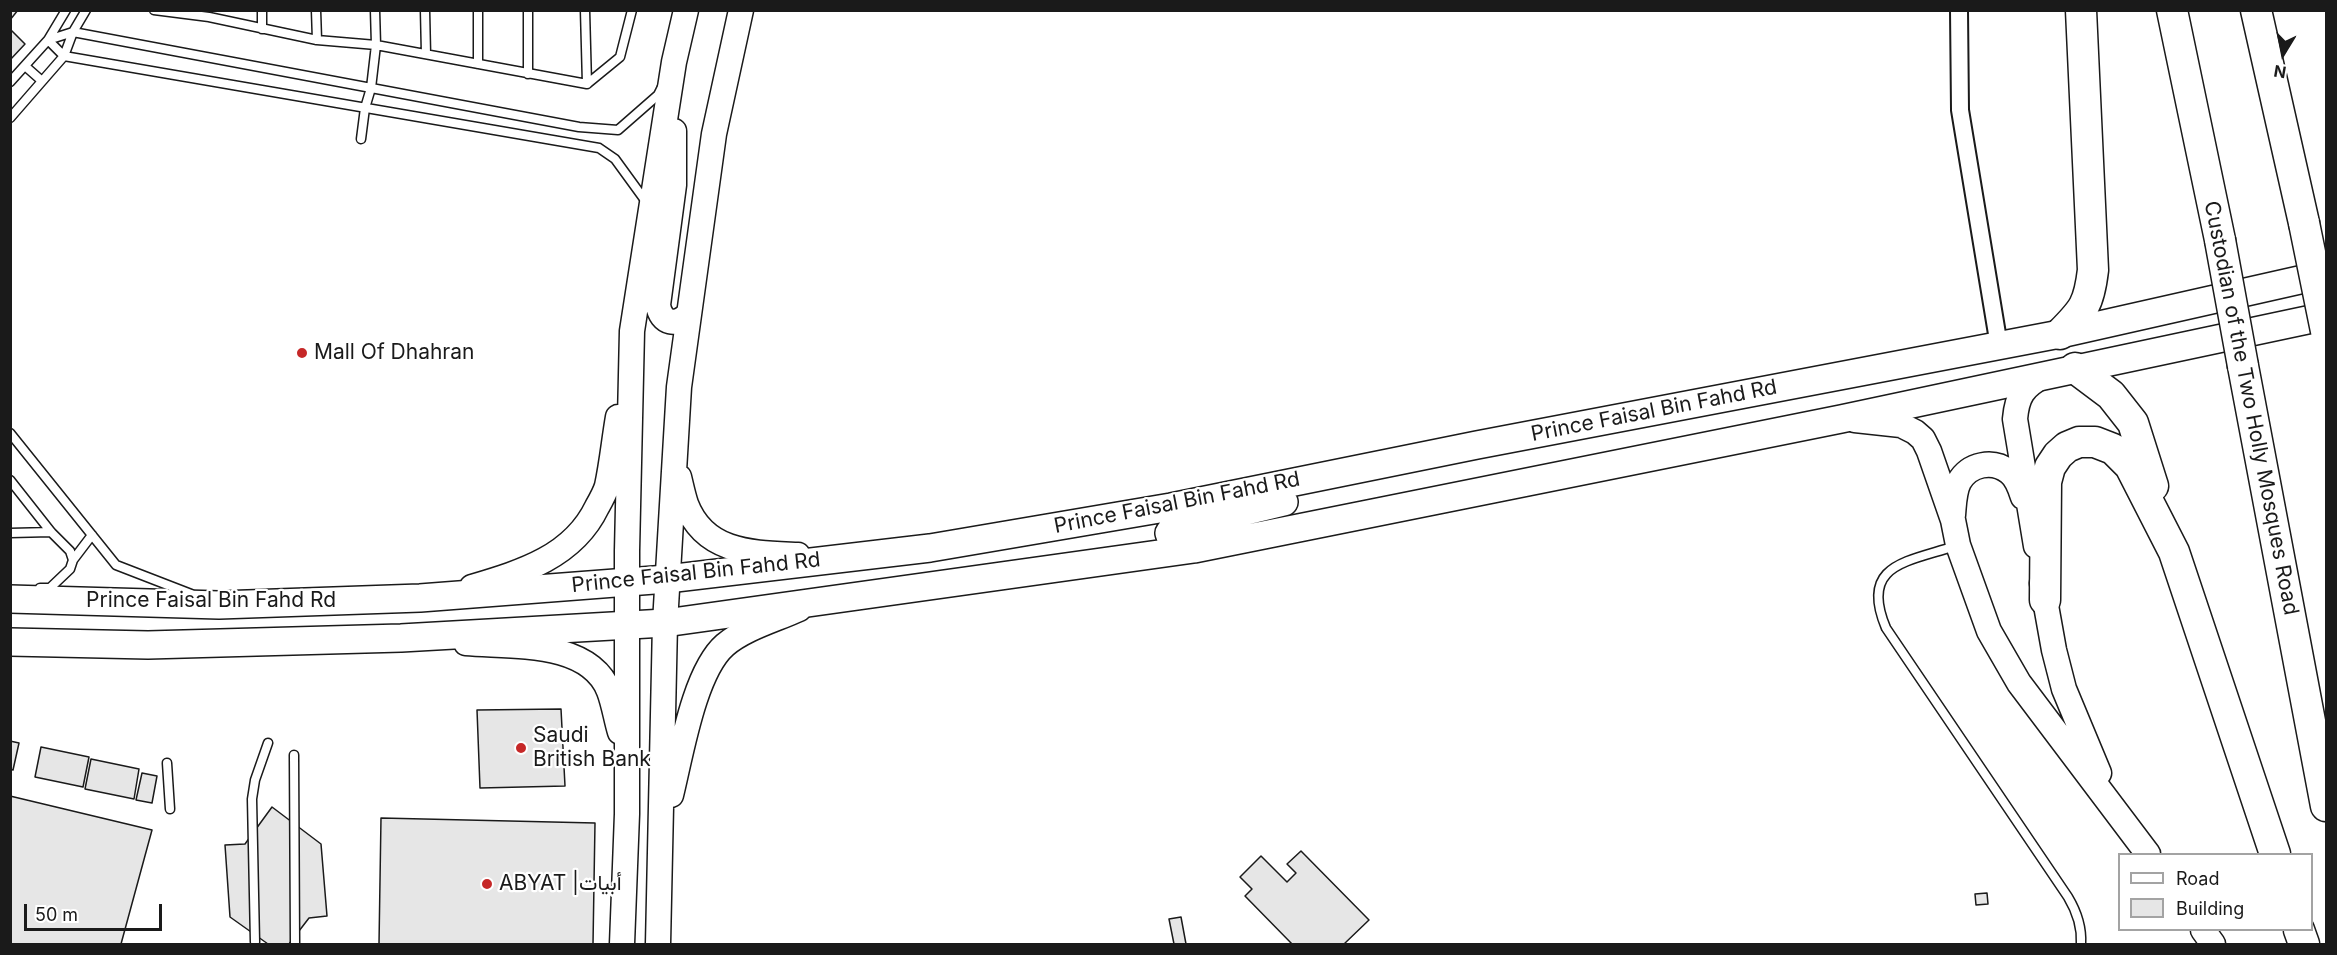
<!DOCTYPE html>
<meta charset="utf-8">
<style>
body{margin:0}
#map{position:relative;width:2337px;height:955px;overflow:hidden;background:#fff;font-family:Inter,sans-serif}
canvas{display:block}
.frame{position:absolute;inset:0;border:12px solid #1a1a1a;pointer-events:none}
.legend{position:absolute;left:2118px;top:853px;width:195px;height:78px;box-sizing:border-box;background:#fff;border:2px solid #a3a3a3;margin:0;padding:8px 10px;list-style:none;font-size:18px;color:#1a1a1a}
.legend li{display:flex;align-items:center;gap:12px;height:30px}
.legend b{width:30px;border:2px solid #a3a3a3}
.north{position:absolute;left:2253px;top:24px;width:60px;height:60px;-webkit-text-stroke:4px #fff;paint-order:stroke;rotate:190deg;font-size:16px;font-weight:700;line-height:24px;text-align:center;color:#1a1a1a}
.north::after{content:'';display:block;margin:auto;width:21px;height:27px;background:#1a1a1a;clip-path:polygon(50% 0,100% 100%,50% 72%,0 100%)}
.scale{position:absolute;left:24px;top:904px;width:138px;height:27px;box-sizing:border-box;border:3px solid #1a1a1a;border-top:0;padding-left:8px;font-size:18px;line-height:21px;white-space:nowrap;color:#1a1a1a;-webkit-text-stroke:4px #fff;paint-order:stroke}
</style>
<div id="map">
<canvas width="2337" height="955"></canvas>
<div class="frame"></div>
<ul class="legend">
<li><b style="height:8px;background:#fff"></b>Road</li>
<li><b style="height:16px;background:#e6e6e6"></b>Building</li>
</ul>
<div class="north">N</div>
<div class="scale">50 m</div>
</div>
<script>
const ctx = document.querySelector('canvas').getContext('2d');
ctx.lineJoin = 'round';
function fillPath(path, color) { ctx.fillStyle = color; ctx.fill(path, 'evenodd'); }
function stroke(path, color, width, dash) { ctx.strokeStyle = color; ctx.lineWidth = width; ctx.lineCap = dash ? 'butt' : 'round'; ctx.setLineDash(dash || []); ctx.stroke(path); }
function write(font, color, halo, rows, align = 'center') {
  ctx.font = font + ' Inter,Vazirmatn,sans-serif'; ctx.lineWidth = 4.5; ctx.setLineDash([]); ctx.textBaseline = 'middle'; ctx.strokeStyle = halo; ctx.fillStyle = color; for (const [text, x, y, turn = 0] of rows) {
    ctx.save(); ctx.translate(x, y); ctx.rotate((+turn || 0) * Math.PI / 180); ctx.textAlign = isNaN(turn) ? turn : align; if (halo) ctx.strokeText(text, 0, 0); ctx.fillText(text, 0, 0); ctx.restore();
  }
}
const building = new Path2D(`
 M 10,10 L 18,10 L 10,20 Z
 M 10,29 L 25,44 L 10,60 Z
 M 561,709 L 565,786 L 480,788 L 477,710 Z
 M 10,741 L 19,743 L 13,770 L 10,769 Z
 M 41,747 L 89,757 L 83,787 L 35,777 Z
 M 91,759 L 139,769 L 134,799 L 85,789 Z
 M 142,773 L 157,776 L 152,803 L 136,800 Z
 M 10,796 L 152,830 L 121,944 L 10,944 Z
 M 272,807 L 321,844 L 327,916 L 309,918 L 289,944 L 268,944 L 230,917 L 225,845 L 245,844 Z
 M 381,818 L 595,823 L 593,944 L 379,944 Z
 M 1301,851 L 1369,920 L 1344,944 L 1292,944 L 1245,896 L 1252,889 L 1240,877 L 1261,856 L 1287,882 L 1296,873 L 1287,864 Z
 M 1987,893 L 1988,904 L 1976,905 L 1975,894 Z
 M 1181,917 L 1186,944 L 1174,944 L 1169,919 Z`);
fillPath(building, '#e6e6e6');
stroke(building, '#1a1a1a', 1.5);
const lane = new Path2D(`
 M 66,10 L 48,40 L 64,56 L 73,32 L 86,10
 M 154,10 L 209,17 L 317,40 L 376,45 L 375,10
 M 262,10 L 262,29
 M 316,10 L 317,40
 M 425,10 L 426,54
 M 478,10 L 478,64
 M 528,10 L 528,74
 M 585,10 L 587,84
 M 25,66 L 42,81
 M 10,82 L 48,40 L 73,32 L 579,127 L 618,130 L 658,95 L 662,87
 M 10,118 L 64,56 L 599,148 L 615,159 L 647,203
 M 361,139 L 365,108 L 371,88 L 376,45 L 587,84 L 620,57 L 632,10
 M 10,433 L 116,565 L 191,594
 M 10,480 L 51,532 L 70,551 L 73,560 L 70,569 L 50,588 L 40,588
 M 10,533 L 51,532
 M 1955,546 C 1907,562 1859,564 1886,628 L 2068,897 C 2077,912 2082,927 2081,944
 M 73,560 L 92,535
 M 294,755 L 295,944
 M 167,763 L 170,809
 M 255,942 L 252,799 L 255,780 L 268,743`);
const street = new Path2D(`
 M 1959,10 L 1960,110 L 1999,346`);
const secondary = new Path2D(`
 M 674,131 L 674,185 L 658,305 C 661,324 677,327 689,313
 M 1855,420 L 1901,425 L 1915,432 L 1923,439 L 1929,451 L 1953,520 L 1958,545 L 1989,631 L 2019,683 L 2148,854
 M 679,477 C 681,485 683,495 686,504 C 705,554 754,553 798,555
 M 1953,515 C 1954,504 1954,492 1959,482 C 1969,464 1993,459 2009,472 C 2017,478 2020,488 2023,497
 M 2036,546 L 2015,419 C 2017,396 2023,387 2043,376
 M 2042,583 L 2054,650 L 2064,689 L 2099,773
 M 472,587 C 522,572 573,557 597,507 C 601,500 605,493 607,486 C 612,463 614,440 618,417
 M 466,643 C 511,647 589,640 609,691 C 614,704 616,719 620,732
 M 671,795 C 681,755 694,672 725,645 C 745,628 775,620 799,609
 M 2203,930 L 2213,944
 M 622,944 L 627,814 L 627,551 L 632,331 L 674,62 L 686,10
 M 658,944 L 665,623 L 679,387 L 714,134 L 741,10`);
const primary = new Path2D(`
 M 1194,549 L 1172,542 L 1169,533 L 1172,529 L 1284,502
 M 10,599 L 219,605 L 420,598 L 667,579 L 930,548 L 1171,507 L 1477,445 L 2060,334 L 2326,274
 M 10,642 L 148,645 L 401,638 L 665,623 L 1194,549 L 1841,419 L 2326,316`);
const highway = new Path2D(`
 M 2172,10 L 2220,240
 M 2256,10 L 2304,223
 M 2060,334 C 2084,310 2089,304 2093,270 L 2081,10
 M 2243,366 L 2326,806
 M 2075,368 L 2111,395 L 2133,423 L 2153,486
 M 2045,600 L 2046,482 L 2050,467 L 2058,455 L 2067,447 L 2079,442 L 2095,442 L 2113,449 L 2130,466 L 2174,552 L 2275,854
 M 2299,930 L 2304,944`);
stroke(lane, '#1a1a1a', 11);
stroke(street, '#1a1a1a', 20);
stroke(secondary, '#1a1a1a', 27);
stroke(primary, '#1a1a1a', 30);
stroke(highway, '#1a1a1a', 33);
stroke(lane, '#fff', 8);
stroke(street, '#fff', 16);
stroke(secondary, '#fff', 24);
stroke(primary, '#fff', 27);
stroke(highway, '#fff', 30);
const highwayBridge = new Path2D(`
 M 2304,223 L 2326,331
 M 2220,240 L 2243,366`);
stroke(highwayBridge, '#1a1a1a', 33, []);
stroke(highwayBridge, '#fff', 30);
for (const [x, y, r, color] of [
 [302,353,6,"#c62828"],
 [521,748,6,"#c62828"],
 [487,884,6,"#c62828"]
]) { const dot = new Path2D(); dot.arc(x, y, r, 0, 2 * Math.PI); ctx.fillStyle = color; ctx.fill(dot); stroke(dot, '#fff', 2); }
write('21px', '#1a1a1a', '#fff', [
 ["Mall Of Dhahran",314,353],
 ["Saudi",533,736],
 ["British Bank",533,760],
 ["ABYAT |أبيات",499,884]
], 'left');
write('21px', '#1a1a1a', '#fff', [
 ["Custodian of the Two Holly Mosques Road",2251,408,79],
 ["Prince Faisal Bin Fahd Rd",1654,411,-11],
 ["Prince Faisal Bin Fahd Rd",1177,503,-11],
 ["Prince Faisal Bin Fahd Rd",696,573,-6],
 ["Prince Faisal Bin Fahd Rd",211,601]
]);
</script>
